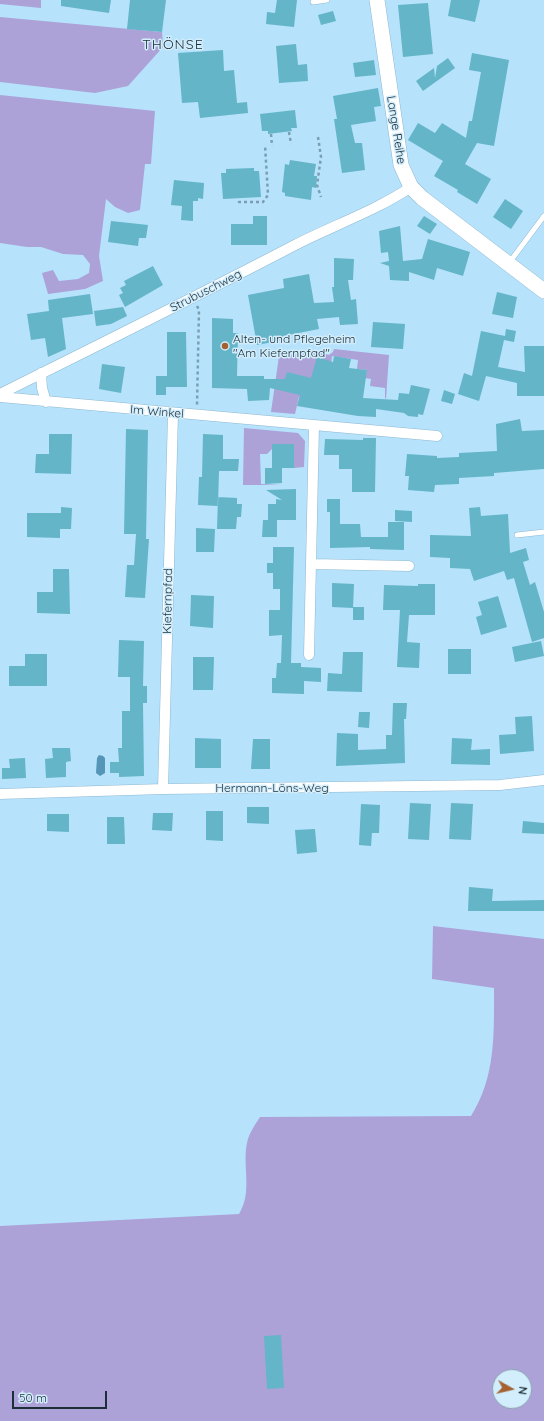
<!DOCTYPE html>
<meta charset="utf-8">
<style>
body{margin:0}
#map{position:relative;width:544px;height:1421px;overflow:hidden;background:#b6e2fc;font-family:Quicksand,sans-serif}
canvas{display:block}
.north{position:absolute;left:492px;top:1369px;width:40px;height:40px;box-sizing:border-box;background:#d2edfc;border:1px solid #89a1ad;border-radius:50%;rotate:98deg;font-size:11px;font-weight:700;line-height:16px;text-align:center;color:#1c2e37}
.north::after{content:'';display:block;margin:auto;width:14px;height:18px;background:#a56132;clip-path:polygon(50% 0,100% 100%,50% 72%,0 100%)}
.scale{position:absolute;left:12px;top:1391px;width:95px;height:18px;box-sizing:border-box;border:2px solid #1c2e37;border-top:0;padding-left:5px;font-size:12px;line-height:14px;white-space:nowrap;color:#1c2e37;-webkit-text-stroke:3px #d2edfc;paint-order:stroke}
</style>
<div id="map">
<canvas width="544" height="1421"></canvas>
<div class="north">N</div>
<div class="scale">50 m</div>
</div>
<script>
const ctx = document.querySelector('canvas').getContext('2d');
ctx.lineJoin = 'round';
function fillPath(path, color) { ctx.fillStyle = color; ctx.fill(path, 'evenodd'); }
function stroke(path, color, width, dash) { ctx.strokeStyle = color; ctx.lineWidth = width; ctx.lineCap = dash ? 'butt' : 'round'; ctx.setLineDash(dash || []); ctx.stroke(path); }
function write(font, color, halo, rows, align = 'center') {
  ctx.font = font + ' Quicksand,sans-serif'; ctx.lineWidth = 3; ctx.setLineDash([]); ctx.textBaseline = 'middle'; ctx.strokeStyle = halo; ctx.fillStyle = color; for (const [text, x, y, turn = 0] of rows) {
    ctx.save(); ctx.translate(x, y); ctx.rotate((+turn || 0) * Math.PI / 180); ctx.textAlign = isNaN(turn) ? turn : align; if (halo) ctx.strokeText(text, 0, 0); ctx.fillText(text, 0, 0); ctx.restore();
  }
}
fillPath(new Path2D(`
 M 0,0 L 41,0 L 41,8 L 0,4 Z
 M 0,17 L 162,32 L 163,47 L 128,86 L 95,93 L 0,82 Z
 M 0,95 L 155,111 L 151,164 L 145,164 L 140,210 L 128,213 L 115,207 L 106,199 L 99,256 L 103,281 L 85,289 L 48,294 L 42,273 L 53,270 L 59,281 L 78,279 L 89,273 L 90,264 L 83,255 L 63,254 L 41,247 L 27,247 L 0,243 Z
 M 334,349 L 389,355 L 386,399 L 385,398 L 385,388 L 370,386 L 371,379 L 365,378 L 367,370 L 357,369 L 358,360 L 332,356 L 331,365 L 306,399 L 299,397 L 295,414 L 271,412 L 279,356 L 318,352 L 329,355 L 333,352 Z
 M 244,428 L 298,433 L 305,441 L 304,467 L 294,468 L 294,444 L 272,444 L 272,449 L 267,454 L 260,454 L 261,484 L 282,485 L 243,485 Z
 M 433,926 L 544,939 L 544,1421 L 0,1421 L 0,1226 L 239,1214 C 253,1192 242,1166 247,1143 C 249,1133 255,1125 260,1117 L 471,1116 C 496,1077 494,1032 494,988 L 432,979 ZM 500,1377 L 524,1377 L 524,1401 L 500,1401 Z`), '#aca2d8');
fillPath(new Path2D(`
 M 99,755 L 103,756 L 105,758 L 105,773 L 100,776 L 96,773 L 97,758 Z`), '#5495b8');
fillPath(new Path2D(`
 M 61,0 L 111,0 L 109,13 L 61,6 Z
 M 130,0 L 166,0 L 162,32 L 127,29 Z
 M 277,0 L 297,0 L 294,27 L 266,24 L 267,12 L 275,13 Z
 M 451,0 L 480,0 L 475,22 L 448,16 Z
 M 428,3 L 433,54 L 403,57 L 398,5 Z
 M 333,11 L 336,21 L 321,25 L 318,15 Z
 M 296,44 L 298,65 L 307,64 L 308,81 L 279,83 L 276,46 Z
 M 223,50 L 224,71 L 234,70 L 237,103 L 247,102 L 248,113 L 200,118 L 198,102 L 182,103 L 178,53 Z
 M 472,53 L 509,60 L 494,146 L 477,143 L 465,164 L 491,179 L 477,204 L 457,192 L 458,190 L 434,176 L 443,161 L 408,140 L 418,123 L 435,133 L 442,123 L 466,138 L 469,121 L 472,121 L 481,72 L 469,70 Z
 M 448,58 L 455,68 L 423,91 L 416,81 L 434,68 L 435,78 L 437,66 Z
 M 374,60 L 376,75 L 355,77 L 353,63 Z
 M 378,88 L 381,106 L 374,107 L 376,121 L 351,125 L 355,143 L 362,143 L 365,170 L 342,173 L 334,119 L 337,119 L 333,96 Z
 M 295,110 L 297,128 L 291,128 L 292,131 L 268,134 L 268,131 L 262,131 L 260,114 Z
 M 290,160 L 316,164 L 314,176 L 317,176 L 316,188 L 312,187 L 311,200 L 285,196 L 285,193 L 282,192 L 285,164 L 289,165 Z
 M 254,168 L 254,171 L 259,171 L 261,197 L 223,199 L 221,173 L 226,173 L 226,169 Z
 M 174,180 L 204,183 L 203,199 L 198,198 L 198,201 L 193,201 L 193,221 L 181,220 L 182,206 L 171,205 Z
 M 505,199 L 523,211 L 511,229 L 493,217 Z
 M 253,216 L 267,216 L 267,245 L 231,245 L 231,224 L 253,224 Z
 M 424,216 L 437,224 L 430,234 L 417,226 Z
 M 111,221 L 148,225 L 146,238 L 139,238 L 138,246 L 108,242 Z
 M 400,226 L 403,261 L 422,259 L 428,239 L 470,252 L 463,276 L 437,268 L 434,280 L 409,272 L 409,281 L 390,280 L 389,266 L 380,263 L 389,261 L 388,252 L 381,253 L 379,231 Z
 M 334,258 L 354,259 L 353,280 L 348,280 L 351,300 L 356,299 L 358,324 L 340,325 L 339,317 L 317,319 L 319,329 L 283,336 L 283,340 L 257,345 L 248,295 L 284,288 L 283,279 L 309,274 L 314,303 L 334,302 L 332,287 L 334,287 Z
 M 153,266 L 163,285 L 125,307 L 119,295 L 123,293 L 120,288 L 126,285 L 124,281 Z
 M 497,292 L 517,297 L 513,318 L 492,314 Z
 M 90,294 L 93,314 L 62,318 L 66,349 L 48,357 L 45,338 L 31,340 L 27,314 L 49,311 L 48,300 Z
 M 123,307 L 127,316 L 111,324 L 96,326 L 94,311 Z
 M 212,318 L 233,319 L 233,333 L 238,333 L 237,376 L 264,376 L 264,379 L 285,379 L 287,372 L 311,378 L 317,357 L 333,362 L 334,356 L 351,359 L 349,368 L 367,370 L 363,398 L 398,400 L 399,393 L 409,394 L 411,385 L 430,389 L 423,415 L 418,414 L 418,417 L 408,416 L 404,413 L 376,409 L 376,417 L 358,416 L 297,406 L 300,395 L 270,388 L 269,400 L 248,401 L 247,389 L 212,388 Z
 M 373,322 L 405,324 L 403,349 L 371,347 Z
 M 506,329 L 516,331 L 514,342 L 504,340 L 498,367 L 525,372 L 524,346 L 544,346 L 544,396 L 517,396 L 517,383 L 486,376 L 479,401 L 458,394 L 464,373 L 472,376 L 481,331 L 505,336 Z
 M 167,332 L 186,332 L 187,387 L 166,387 L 166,395 L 156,395 L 156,376 L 167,376 Z
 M 102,364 L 125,367 L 121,393 L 99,389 Z
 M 444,390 L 455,394 L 452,404 L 441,401 Z
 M 520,419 L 522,431 L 544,430 L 544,469 L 494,473 L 494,476 L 459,478 L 459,484 L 435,485 L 434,492 L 408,490 L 409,476 L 405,476 L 407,454 L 437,456 L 437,458 L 459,457 L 459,453 L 497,451 L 496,424 Z
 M 126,429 L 148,430 L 146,539 L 149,539 L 145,598 L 125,597 L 127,565 L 134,565 L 136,534 L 124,534 Z
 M 49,434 L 72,434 L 71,474 L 35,473 L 36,454 L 49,454 Z
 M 203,434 L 223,435 L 223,459 L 239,459 L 238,471 L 219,471 L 218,506 L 198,505 L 199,477 L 202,477 Z
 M 363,438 L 376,438 L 375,492 L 352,492 L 352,469 L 339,469 L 339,455 L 324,455 L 325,439 L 363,440 Z
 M 272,444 L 294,444 L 294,468 L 282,468 L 282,483 L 265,484 L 265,468 L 272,468 Z
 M 296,489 L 296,520 L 277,520 L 277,537 L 262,537 L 263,520 L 268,520 L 268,504 L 276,504 L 276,499 L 282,500 L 266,490 Z
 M 218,497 L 237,498 L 237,504 L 242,504 L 241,517 L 237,517 L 236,529 L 217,529 Z
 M 327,499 L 340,499 L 340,524 L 360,524 L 361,537 L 388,537 L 388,522 L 404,522 L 404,550 L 370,549 L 370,547 L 330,548 L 330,512 L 327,512 Z
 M 61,507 L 72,508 L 71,529 L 60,529 L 60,538 L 27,537 L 27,513 L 61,513 Z
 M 480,507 L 481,516 L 508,514 L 510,553 L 526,548 L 529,560 L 523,562 L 530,585 L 535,582 L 544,612 L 544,638 L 532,642 L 514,578 L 507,580 L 504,571 L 474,581 L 470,569 L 450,568 L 450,558 L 430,557 L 430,535 L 471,536 L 469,508 Z
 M 395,510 L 412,511 L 412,522 L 395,521 Z
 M 196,528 L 215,529 L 214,552 L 196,552 Z
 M 273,547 L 294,547 L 291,663 L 301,663 L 301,667 L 321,668 L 321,682 L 304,681 L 304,694 L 272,693 L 272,678 L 276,678 L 277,663 L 281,663 L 282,635 L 269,636 L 269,610 L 280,610 L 280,589 L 273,589 L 273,573 L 267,573 L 267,563 L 273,563 Z
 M 53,569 L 69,569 L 70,614 L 37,613 L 37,592 L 53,592 Z
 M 332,583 L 354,584 L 353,608 L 332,607 Z
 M 418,584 L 435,584 L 435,615 L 409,615 L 407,642 L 420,643 L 419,668 L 397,667 L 400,610 L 383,610 L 384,585 L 418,586 Z
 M 191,595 L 214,596 L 213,628 L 190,626 Z
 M 498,596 L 507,627 L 481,635 L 476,617 L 482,615 L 478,602 Z
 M 353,607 L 364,607 L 364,620 L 353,620 Z
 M 119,640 L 144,641 L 143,686 L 147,686 L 147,703 L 143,703 L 144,776 L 119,777 L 119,773 L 110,773 L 110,762 L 119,762 L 118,748 L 122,748 L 122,711 L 130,711 L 130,677 L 118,677 Z
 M 541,641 L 544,656 L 515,662 L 512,647 Z
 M 448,649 L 471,649 L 471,674 L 448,674 Z
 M 343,652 L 363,652 L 362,692 L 327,691 L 328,673 L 342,674 Z
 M 25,654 L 47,654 L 47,686 L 9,686 L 9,666 L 25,666 Z
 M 193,657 L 214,657 L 213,690 L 193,690 Z
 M 393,703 L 407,703 L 406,719 L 404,719 L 405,763 L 336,766 L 337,733 L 358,734 L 358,750 L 386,749 L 386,735 L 392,735 Z
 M 359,712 L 370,712 L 369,728 L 358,727 Z
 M 532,716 L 534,751 L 500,754 L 499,735 L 516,734 L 515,717 Z
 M 195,738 L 221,739 L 221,768 L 195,768 Z
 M 452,738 L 472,739 L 471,750 L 490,749 L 490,765 L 451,764 Z
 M 253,739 L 270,739 L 270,769 L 251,769 Z
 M 52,748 L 70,748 L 71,761 L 66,762 L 66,777 L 46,778 L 45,759 L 53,758 Z
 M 25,758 L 26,778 L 2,779 L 2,768 L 10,768 L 9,759 Z
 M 410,803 L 431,804 L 429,840 L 408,839 Z
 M 451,803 L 473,804 L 471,840 L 449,839 Z
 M 361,804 L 380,805 L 379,833 L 372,833 L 371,846 L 359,845 Z
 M 247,807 L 269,807 L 269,824 L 247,823 Z
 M 206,811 L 223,811 L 223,841 L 206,840 Z
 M 153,813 L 173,813 L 172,831 L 152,830 Z
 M 47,814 L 69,814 L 69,832 L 47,831 Z
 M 107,817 L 124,817 L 125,844 L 107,844 Z
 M 523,821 L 544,823 L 544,834 L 522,833 Z
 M 315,829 L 317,852 L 297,854 L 295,830 Z
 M 469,887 L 493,889 L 492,901 L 544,900 L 544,911 L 468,911 Z
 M 281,1335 L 284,1388 L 267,1389 L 264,1336 Z`), '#63b5c7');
const lane = new Path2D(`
 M 313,2 L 327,0
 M 509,263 L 544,216
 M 517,535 L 544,532`);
const street = new Path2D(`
 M 41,373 L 42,388 L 46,402
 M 0,394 C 99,345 197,296 295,245 C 332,226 377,210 411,187
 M 0,397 L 437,436
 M 312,564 L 409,566
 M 309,655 L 314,426
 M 163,789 L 173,414
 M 0,794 L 163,789 L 500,785 L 544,780`);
const secondary = new Path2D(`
 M 377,0 L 401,165 L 411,187 L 422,198 L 544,291`);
stroke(lane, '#8db8d1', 6);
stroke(street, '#8db8d1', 11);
stroke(secondary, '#8db8d1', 16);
stroke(new Path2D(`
 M 289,132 L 291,144
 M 271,134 L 272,146
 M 318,137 L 321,157 L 317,185 L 321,197
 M 239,201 L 239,202 L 263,202 L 268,195 L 265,145
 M 197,306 L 199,310 L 197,405`), '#7c9eb2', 2.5, [3, 3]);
stroke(lane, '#fff', 5);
stroke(street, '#fff', 10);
stroke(secondary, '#fff', 15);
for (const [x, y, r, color] of [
 [225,346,4,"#a56132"]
]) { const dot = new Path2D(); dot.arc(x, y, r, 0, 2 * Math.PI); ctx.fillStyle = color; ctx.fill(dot); stroke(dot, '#d2edfc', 1.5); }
write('12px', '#1c2e37', '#d2edfc', [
 ["Lange Reihe",396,130,81],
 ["Strubuschweg",206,291,-27],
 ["Im Winkel",157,412,5],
 ["Kiefernpfad",168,601,-89],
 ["Hermann-Löns-Weg",272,788]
]);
write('12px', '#1c2e37', '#d2edfc', [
 ["Alten- und Pflegeheim",233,339],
 ["\"Am Kiefernpfad\"",233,353]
], 'left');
ctx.letterSpacing = '1px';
write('14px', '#1c2e37', '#d2edfc', [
 ["THÖNSE",173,45]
]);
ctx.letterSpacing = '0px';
</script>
